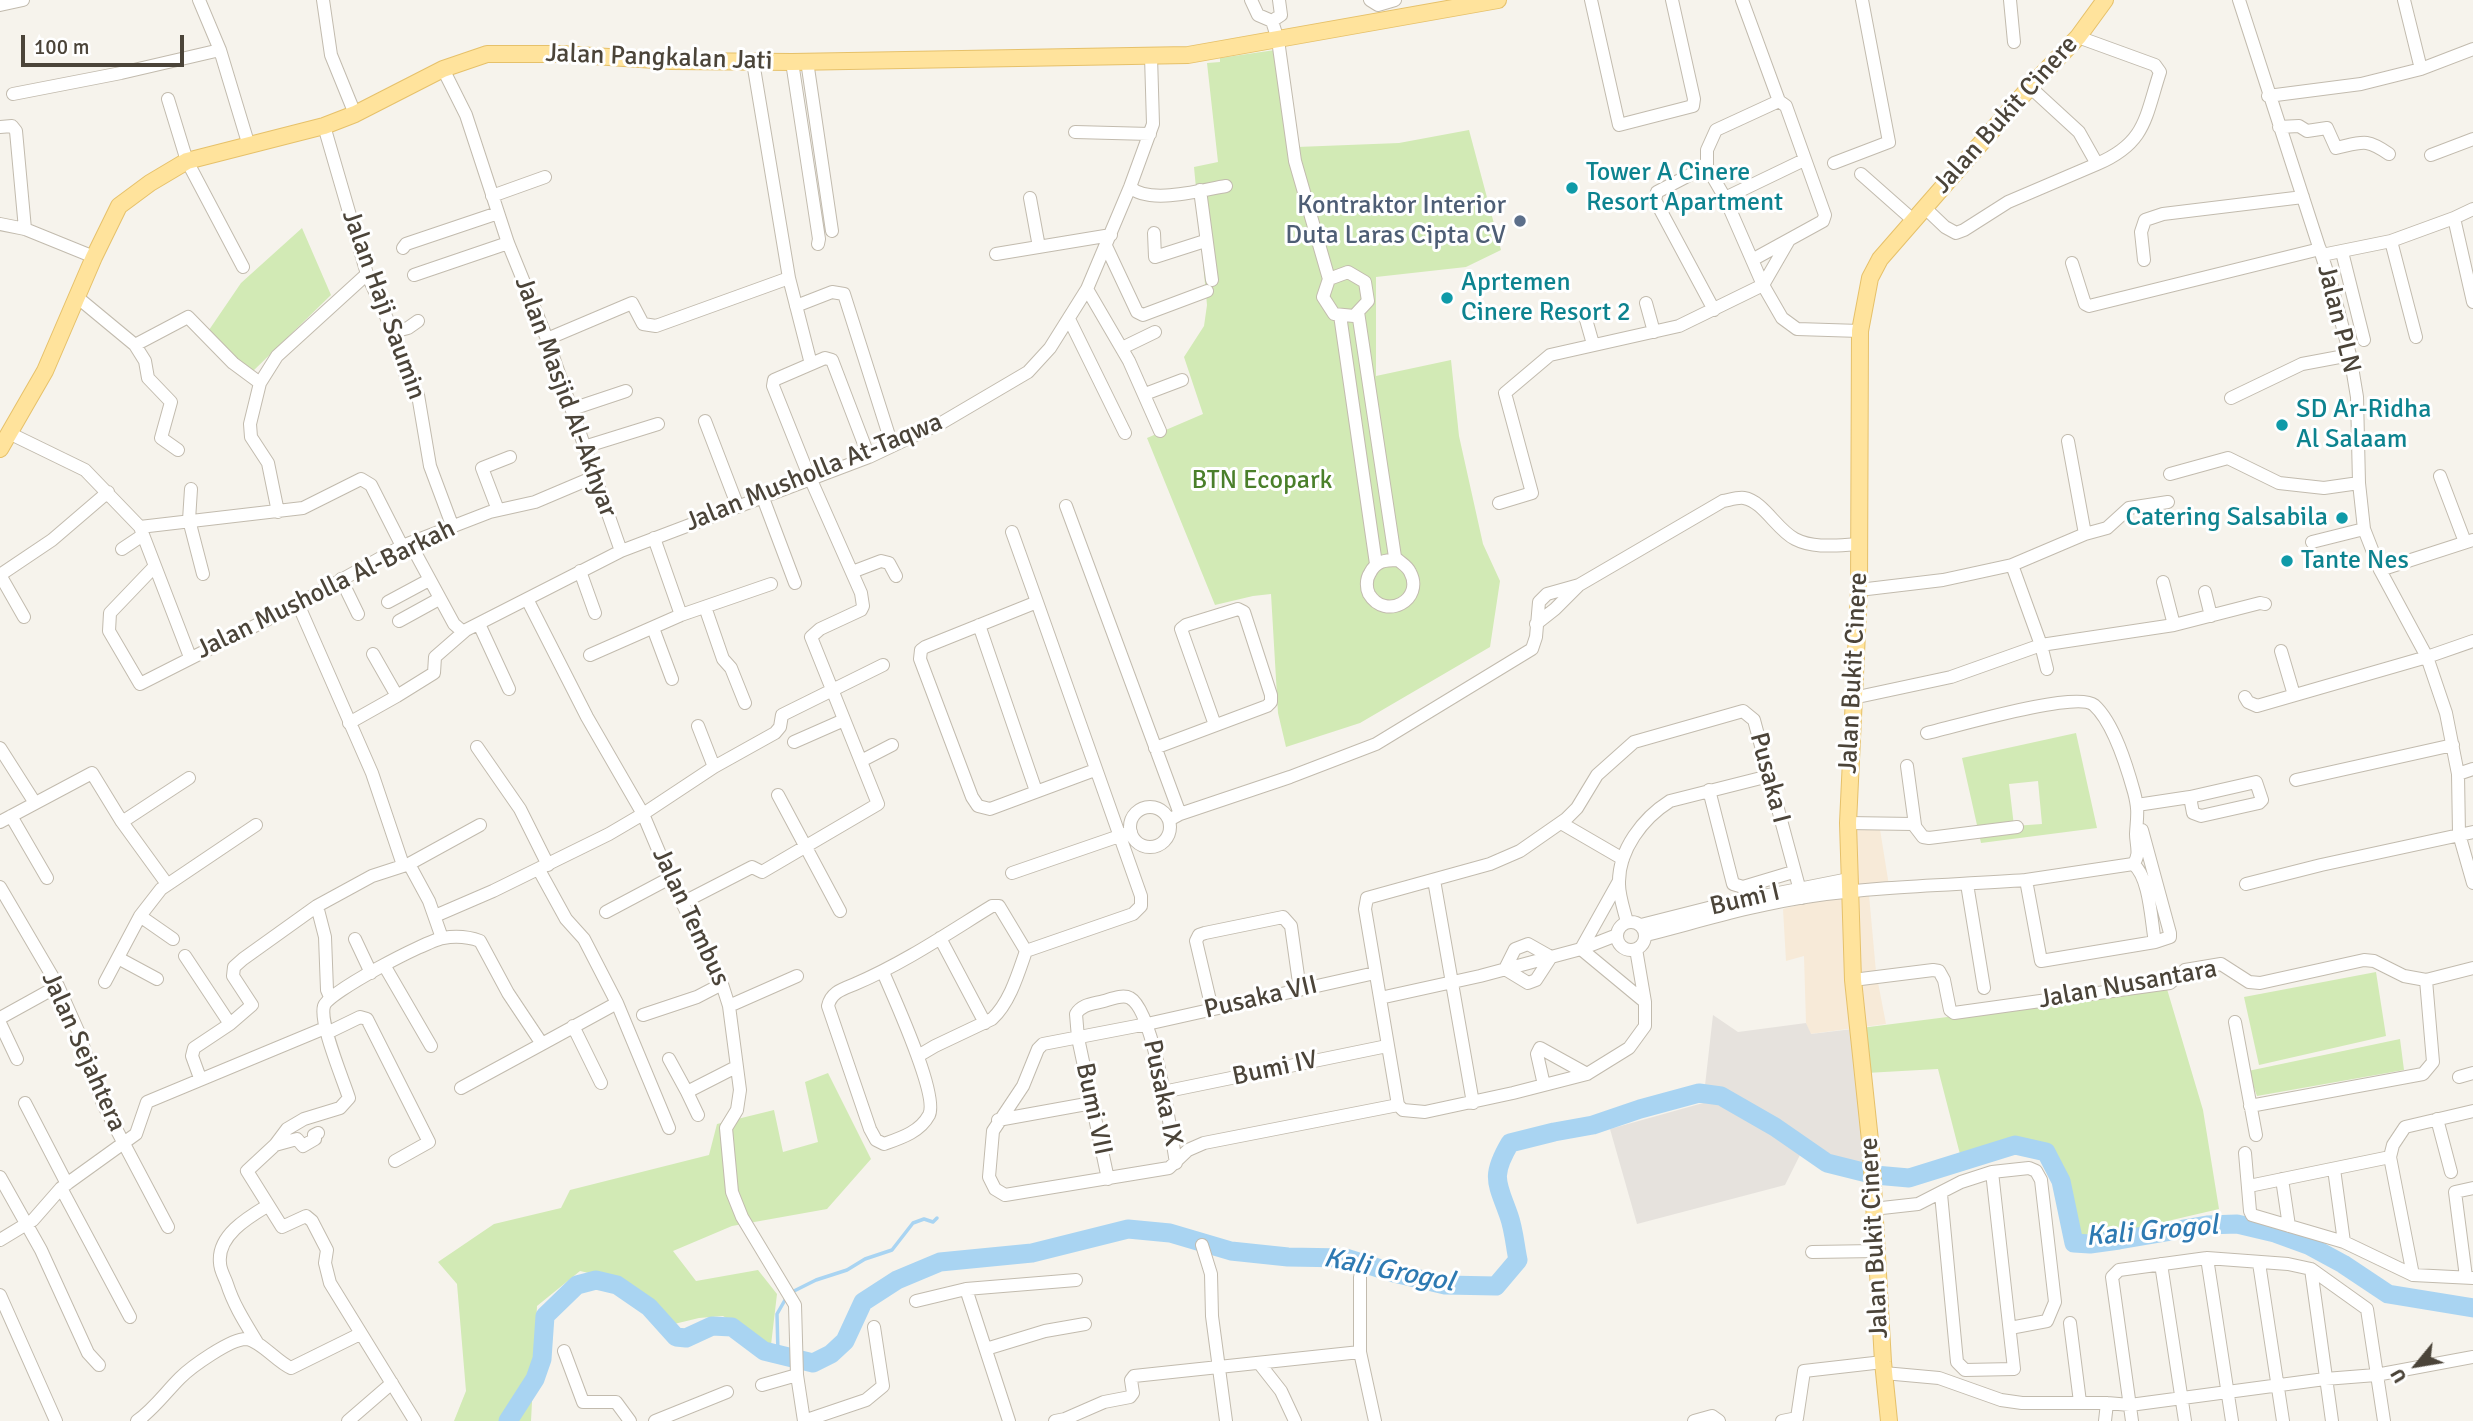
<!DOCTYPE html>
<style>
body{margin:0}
#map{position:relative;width:2473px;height:1421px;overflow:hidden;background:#f6f3ec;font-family:Signika,sans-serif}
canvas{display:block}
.north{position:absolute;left:2382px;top:1330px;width:70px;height:70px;-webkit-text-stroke:5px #fff;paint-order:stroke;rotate:240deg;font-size:19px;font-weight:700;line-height:28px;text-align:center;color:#4b4439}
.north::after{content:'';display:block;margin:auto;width:24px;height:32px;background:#4b4439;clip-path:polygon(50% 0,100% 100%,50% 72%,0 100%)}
.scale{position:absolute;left:21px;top:35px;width:163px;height:32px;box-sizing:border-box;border:4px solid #4b4439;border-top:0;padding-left:9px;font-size:21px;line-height:24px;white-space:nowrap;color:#4b4439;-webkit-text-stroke:5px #fff;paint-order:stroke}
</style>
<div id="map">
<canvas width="2473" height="1421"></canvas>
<div class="north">U</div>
<div class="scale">100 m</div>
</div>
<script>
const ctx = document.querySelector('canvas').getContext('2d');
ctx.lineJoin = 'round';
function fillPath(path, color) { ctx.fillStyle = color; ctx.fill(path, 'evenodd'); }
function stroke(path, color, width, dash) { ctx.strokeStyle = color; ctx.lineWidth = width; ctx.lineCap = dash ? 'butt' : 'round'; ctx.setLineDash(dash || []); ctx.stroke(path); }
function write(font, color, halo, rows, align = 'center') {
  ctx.font = font + ' Signika,sans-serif'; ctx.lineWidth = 6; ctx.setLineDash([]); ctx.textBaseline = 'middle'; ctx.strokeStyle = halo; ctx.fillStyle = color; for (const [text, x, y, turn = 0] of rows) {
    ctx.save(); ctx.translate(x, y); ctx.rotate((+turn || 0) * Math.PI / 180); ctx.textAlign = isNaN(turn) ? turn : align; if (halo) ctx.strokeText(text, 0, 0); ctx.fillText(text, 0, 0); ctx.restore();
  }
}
fillPath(new Path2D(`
 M 1844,822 L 1879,823 L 1890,892 L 1869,895 L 1876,972 L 1886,1024 L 1810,1034 L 1806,1023 L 1804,956 L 1786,961 L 1783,909 L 1844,893 Z`), '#f7ead8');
fillPath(new Path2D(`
 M 1713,1015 L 1738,1032 L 1806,1023 L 1811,1034 L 1861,1028 L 1869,1169 L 1842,1171 L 1800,1155 L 1785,1185 L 1637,1224 L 1610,1129 L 1703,1103 Z`), '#e6e2dd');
fillPath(new Path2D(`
 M 1275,50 L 1297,147 L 1399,143 L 1469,130 L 1501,250 L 1466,267 L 1376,277 L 1376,376 L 1451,360 L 1459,436 L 1483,544 L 1500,581 L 1490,647 L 1360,723 L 1286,747 L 1278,713 L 1271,594 L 1253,596 L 1215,605 L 1147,438 L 1203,414 L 1184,357 L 1204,326 L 1207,305 L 1194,167 L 1218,162 L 1207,63 L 1220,62 L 1220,58 Z
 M 302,228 L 331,295 L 251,373 L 209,330 L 241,283 Z
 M 2076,733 L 2097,828 L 1981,843 L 1962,758 ZM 2038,781 L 2042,824 L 2014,826 L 2009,784 Z
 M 2376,972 L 2386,1036 L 2259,1065 L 2244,997 Z
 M 2167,989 L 2203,1110 L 2219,1209 L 2074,1243 L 2061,1181 L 2046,1152 L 2015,1146 L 1962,1162 L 1938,1069 L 1866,1073 L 1861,1028 Z
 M 2400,1039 L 2404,1070 L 2257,1096 L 2248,1071 Z
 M 828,1073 L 871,1159 L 827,1209 L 732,1226 L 673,1251 L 696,1281 L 758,1270 L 777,1294 L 771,1345 L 723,1316 L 699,1318 L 670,1325 L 611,1278 L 580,1271 L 537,1306 L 531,1421 L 454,1421 L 466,1391 L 457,1284 L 438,1262 L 494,1224 L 561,1208 L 570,1190 L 709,1155 L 717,1124 L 774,1110 L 783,1152 L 818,1142 L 805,1082 Z`), '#d2eab5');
stroke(new Path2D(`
 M 792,1292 L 816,1280 L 847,1270 L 865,1259 L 892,1250 L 913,1223 L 924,1219 L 933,1222 L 937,1218
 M 778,1354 L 777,1314 L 785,1300`), '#a9d4f2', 3.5);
stroke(new Path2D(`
 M 508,1421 L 535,1379 L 542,1359 L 545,1316 L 577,1285 L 596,1280 L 617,1285 L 649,1307 L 676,1337 L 686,1338 L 712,1326 L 732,1327 L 764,1351 L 813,1363 L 831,1354 L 845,1341 L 863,1302 L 897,1280 L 940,1262 L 1032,1253 L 1128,1229 L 1170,1233 L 1231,1251 L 1288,1257 L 1346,1258 L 1394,1273 L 1445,1285 L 1496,1286 L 1518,1260 C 1515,1246 1514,1230 1509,1216 C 1497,1182 1490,1177 1510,1143 L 1554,1132 L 1593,1125 L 1640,1109 L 1699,1093 L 1721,1096 L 1775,1127 L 1827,1163 L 1875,1175 L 1909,1178 L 2015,1145 L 2046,1152 L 2061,1181 L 2074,1243 L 2090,1244 L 2119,1240 L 2207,1225 L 2237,1224 L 2275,1233 L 2308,1245 L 2343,1264 L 2388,1294 L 2473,1308`), '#a9d4f2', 19);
const minor = new Path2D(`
 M 199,0 L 220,50 L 249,146
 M 323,0 L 331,55 L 355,114
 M 1251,0 L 1258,15 L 1272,21
 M 1370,0 L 1378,5 L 1395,0
 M 1591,0 L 1619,125 L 1693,106 L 1694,99 L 1672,0
 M 1742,0 L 1779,101
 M 2010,0 L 2014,42
 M 2239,0 L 2332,287 L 2350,355 L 2357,397 L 2359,483 L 2364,529 L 2380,570 L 2427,657 L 2446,713 L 2458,774 L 2459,834 L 2473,883
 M 2404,0 L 2421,69
 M 0,5 L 23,0
 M 1272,21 L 1278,40 L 1295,161 L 1329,279 L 1323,297 L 1334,314 L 1354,316 L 1368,301 L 1365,282 L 1348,272 L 1329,279
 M 1272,21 L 1281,15 L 1279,0
 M 2078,37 L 2155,65 L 2160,72 C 2145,118 2146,143 2097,164
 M 807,61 L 832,231
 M 753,62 L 789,278 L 811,364
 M 792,62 L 819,239 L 818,244
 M 443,69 L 466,115 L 508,243 L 547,339 L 621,551
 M 13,94 L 121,73 L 220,50
 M 2268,96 L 2361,84 L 2421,69 L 2473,49
 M 168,99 L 187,161 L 243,267
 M 324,126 L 367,274 L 393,332 L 406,376 L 418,395 L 430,466 L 452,525
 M 0,127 L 12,126 L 16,131 L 25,229
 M 2279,127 L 2299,126 L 2307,131 L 2327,128 L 2336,148 C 2363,142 2366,138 2389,154
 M 1075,132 L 1150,134
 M 2431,155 L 2473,139
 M 1834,163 L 1889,142 L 1862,0
 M 1707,170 L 1707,150 L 1716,130 L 1779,101 L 1786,106 L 1825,215 L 1823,221 L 1752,260
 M 1861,174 L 1913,220
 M 1130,187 C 1149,205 1201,190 1226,186
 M 1200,190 L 1212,280
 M 492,196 L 545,177
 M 1030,198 L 1039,247
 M 1725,198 L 1804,160
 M 1924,207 L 1945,227 L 1956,233 L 1964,230 L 2008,202 L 2097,164 L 2079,132 L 2030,87
 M 2454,218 L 2473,209
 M 0,224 L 25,229 L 94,257
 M 1154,233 L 1155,257 L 1205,241
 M 2391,241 L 2416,337
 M 1106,246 L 1137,312 L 1143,315 L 1207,291
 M 403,248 L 406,244 L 498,213
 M 2342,252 L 2364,340
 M 996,254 L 1111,235
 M 2322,255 L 2391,241 L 2454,218 L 2473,302
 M 2144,260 L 2141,232 L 2145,220 L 2163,214 L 2303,197
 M 2072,263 L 2085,304 L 2089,306 L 2320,249
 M 414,275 L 508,243
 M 1087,289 L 1129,361 L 1160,431
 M 77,297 L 135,345 L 188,317 L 233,363 L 260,383
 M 1646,303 L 1654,332
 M 796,306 L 832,292 L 844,294 L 892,445
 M 1714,310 L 1655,200 L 1657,192 L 1701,169 L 1710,172 L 1725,198 L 1763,285 L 1789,240
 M 1358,312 L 1395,557 C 1400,563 1407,565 1410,572 C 1425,600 1385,621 1369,594 C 1366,588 1366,579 1370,573 C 1376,561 1385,560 1397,560
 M 1340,315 L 1376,564
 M 1585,316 L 1593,344
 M 1069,319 L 1125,433
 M 393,332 L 408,328 L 418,321
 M 547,339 L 632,303 L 643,324 L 656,326 L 789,278
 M 135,345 L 145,361 L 148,378 L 171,402 L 161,438 L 178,450
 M 1122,348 L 1155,332
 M 1145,394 L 1182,380
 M 2231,398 L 2302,364 L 2350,355
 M 572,409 L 626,391
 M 705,421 L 738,507
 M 11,434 L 85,470 L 140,527 L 190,657
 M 2068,441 L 2085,534
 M 584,447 L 658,424
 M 2170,474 L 2228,458 L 2279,483 L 2324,488 L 2359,483
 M 2440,476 L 2465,542
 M 191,489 L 189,520 L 203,574
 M 763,498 L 795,583
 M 1499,503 L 1532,493 L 1505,393 L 1550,355 L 1679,326 L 1763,285 L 1782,318 L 1797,329 L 1860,331
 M 1066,506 L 1180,814
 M 498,510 L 482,468 L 510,457
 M 278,512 L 268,463 L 251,437 L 250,424 L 260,383 L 277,356 L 367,274
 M 140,527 L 303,508 L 361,479 L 371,485 L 402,546
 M 1012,532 L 1037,602
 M 654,538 L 681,615
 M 2312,542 L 2364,529
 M 410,543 L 454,624 L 462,631 L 466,630 L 621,551 L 869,457 L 943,422 L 1028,372 L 1050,348 L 1087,289 L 1130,187 L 1153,124 L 1151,56
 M 122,549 L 143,535
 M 155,566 L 110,613 L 109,631 L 140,684 L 298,604 L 402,546 L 490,512 L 535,502 L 594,477
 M 2380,570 L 2473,540
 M 580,571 L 595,613
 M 852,572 L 881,561 L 889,563 L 896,576
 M 341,579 L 358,614
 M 2163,582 L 2174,625
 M 1859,590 L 1943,580 L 2012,565
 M 2205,592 L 2211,616
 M 527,599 L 587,717 L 643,814 L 670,878 L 722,984 L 729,1006 L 740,1090 L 737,1110 L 726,1128 L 732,1192 L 742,1217 L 795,1305 L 797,1375 L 804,1421
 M 388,602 L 429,580
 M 298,604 L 372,773 L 403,865
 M 705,607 L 723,659 L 731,668 L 745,703
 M 24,617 L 0,575 L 52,540 L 108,492
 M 399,621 L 439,599
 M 479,624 L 509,689
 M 1536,624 L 1555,609 L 1578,586
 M 979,625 L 1036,791
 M 653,628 L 672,679
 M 2281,651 L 2294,695
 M 590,655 L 681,615 L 771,584
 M 2047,669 L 2041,645 L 2012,565 L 2085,534 L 2107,528 L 2129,508 L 2168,502
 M 397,696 L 434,673 L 435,657 L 466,630
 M 2245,697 L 2248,702 L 2257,706 L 2427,657 L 2473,641
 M 1853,698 L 1951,677 L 2041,645 L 2174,625 L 2260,603 L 2265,604
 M 349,723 L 397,696 L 373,654
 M 698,726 L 714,767
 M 1927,733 C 1954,727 2076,690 2094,705 C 2114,723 2127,767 2134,792 C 2139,811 2137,816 2136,834 C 2136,845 2141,855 2133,864
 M 794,742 L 844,720
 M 477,747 L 520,809 L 548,865
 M 0,748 L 35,803
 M 1155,748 L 1267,706 L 1271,702 L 1271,695 L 1244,612 L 1238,609 L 1186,625 L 1181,629 L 1215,725
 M 861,761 L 892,745
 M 1907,766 L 1915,825
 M 2458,774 L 2473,769
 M 2296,780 L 2453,745
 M 1709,790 L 1733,884 L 1743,887 L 1793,872
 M 778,795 L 840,911
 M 2137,805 L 2190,797 L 2256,782 L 2262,800 L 2259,803 L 2201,816 L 2193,813 L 2190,797
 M1130 827a20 20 0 1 1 40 0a20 20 0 1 1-40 0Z
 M 11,816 L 47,878
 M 1169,820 L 1180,814 L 1290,777 L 1376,744 L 1532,649 L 1536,637 L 1539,602 L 1547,594 L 1579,585 L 1723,501 C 1729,500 1738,497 1744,498 C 1763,501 1777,530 1795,539 C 1814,549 1838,545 1860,544
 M 0,822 L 92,773 L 122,822 L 167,884
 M 122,822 L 189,778
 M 1561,823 L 1623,859
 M 1848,823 L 1913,824 L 1923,837 L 1929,838 L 2017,827
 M 2142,830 L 2170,933 L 2170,937 L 2155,942
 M 409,864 L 429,901 L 442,938
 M 2133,864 C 2150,877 2151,921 2155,942 L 2041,961 L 2026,880 Z
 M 539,870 L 566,919 L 584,939 L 617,1003 L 669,1128
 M 1012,873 L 1131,832
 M 1434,880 L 1473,1103
 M 1967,884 L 1984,988
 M 2246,884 L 2321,865 L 2473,832
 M 0,887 L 58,986 L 78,1031 L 103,1104 L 168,1227
 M 682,903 L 752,867 L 762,872 L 878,804 L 811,637 L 820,629 L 861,610 L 863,606 L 861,593 L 807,471 L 773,386 L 774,380 L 825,358 L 832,360 L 869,457
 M 317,906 L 325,937 L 327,990 L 330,997
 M 606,912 L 670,878
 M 140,916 L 173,939
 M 435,916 L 493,891 L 609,834 L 643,814 L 714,767 L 775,733 L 780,727 L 782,715 L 883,665
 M1617 936a14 14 0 1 1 28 0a14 14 0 1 1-28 0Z
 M 1627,922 C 1624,910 1619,896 1619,884 C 1618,850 1643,818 1670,801 L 1769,776
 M 1641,925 L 1728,903 L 1849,879
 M 1646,935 C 1701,921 1756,904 1812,896 C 1883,886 1955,885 2026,880
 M 940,938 L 985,1023
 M 355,939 L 371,973
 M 1528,944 L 1551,957 L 1536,980 L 1528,983 L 1505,969 L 1515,949 Z
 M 1581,949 L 1619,881
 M 1581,949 L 1617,935
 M 1636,949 L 1645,1002 L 1645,1026 L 1629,1048 L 1587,1074 L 1513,1093 L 1425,1112 L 1403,1110 L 1398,1105 L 1365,909 L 1367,898 L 1490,864 L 1520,851 L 1566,819 L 1577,808 L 1597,775 L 1634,742 L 1743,711 L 1754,720 L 1802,898
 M 185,956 L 230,1024
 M 118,958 L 157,979
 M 384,965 L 431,1046
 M 883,972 C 893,996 939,1095 929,1115 C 920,1132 901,1138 884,1144 L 876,1140 L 870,1129 L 828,1006 C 831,992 843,989 855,984 C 904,963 948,933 992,906 L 999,906 L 1026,951
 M 1375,973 L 1147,1024 L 1043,1044 L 1038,1049 L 1023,1086 L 993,1131 L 989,1177 L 995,1189 L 1005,1195 L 1169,1168 L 1188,1150 L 1204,1143 L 1398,1105
 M 1853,980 L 1933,970 L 1939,971 L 1944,980 L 1950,1010 L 1954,1013 L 2170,983 L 2185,970 L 2221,964 L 2249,982 L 2260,983 L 2364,960 L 2374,961 L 2404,976 L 2426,980
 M 105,982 L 140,916 L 161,889 L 256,825
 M 1380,998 L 1480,976 L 1581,949 L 1645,1002
 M 729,1006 L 797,976
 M 1212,1009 L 1196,941 L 1199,935 L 1205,933 L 1283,917 L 1291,926 L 1300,990
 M 643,1015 L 697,997 L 722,984
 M 0,1018 L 58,986
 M 2235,1022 L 2256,1135
 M 0,1023 L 17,1059
 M 573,1026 L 601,1083
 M 327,1033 L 360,1017 L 367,1019 L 429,1142 L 395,1161
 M 918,1056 L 935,1046 L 992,1019 C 1010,1002 1018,974 1026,951 L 1133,914 L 1141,906 L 1141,896 L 1037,602 L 925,647 L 921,650 L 920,659 L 972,797 L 978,806 L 990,809 L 1095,770
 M 669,1059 L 687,1092
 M 2459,1077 L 2473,1073
 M 200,1078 L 192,1056 L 194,1048 L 230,1024 L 252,1005 L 233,976 L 234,967 L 243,959 L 317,906 L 372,876 L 409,864 L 480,825
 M 1544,1085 L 1537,1054 L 1540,1048 L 1587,1074
 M 461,1088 L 542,1044
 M 1163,1092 L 1387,1046
 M 25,1103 L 67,1184
 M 2250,1106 L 2423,1074 L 2433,1062 L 2426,980 L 2473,968
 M 698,1115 L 687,1092 L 736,1067
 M 2437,1119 L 2451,1172
 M 998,1120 L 1092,1103
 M 275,1145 L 297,1139 L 303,1146 L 315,1139 L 314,1135 L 318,1133
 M 2245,1153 L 2250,1211 L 2252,1215 L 2344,1242 L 2413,1275 L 2473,1278
 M 2334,1169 L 2344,1242
 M 1992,1172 L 2029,1168 L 2036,1171 L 2041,1180 L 2055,1302 L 2047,1321 L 2010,1328
 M 0,1177 L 41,1250 L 88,1353 L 99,1365
 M 1108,1179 L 1078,1038 L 1076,1014 C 1082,1004 1093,1004 1104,1001 C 1111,999 1123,994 1130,998 C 1154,1011 1171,1133 1176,1163
 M 2282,1179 L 2289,1226
 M 2249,1186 L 2390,1157
 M 61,1188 L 130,1317
 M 1873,1209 L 1918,1204 L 1961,1182 L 1992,1172 L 2014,1369 L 1965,1370 L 1957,1362 L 1941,1194
 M 0,1240 L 33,1220 L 61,1188 L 136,1134 L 147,1102 L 325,1028
 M 1202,1245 L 1211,1274 L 1212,1316 L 1226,1421
 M 1812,1252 L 1876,1251
 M 2207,1258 L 2232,1421
 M 2259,1263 L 2283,1421
 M 2161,1264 L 2185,1421
 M 2311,1269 L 2332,1421
 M 2413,1275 L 2390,1157 L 2393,1145 L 2405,1127 L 2473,1111
 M 1360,1277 L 1360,1352 L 1375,1421
 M 2466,1277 L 2455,1192 L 2473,1188
 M 966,1289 L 1009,1421
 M 0,1295 L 56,1421
 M 916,1301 L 966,1289 L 1076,1280
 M 2070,1323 L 2080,1402
 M 258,1344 C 246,1324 234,1306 227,1284 C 225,1278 220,1270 220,1263 C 217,1236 247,1218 267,1206
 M 986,1349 L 1045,1331 L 1085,1324
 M 564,1351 L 583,1402 L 616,1402 L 630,1421
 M 1259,1363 L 1281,1391 L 1295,1421
 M 1884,1373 L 1939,1378 L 2001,1400 L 2022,1403 L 2107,1403 L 2130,1405 L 2325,1379 L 2376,1375 L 2473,1357
 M 762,1385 L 797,1375
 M 137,1421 C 154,1409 165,1393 180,1378 C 191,1367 230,1339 246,1339 C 260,1340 277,1362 291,1368 L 360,1334
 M 348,1421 L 392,1383
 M 415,1421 L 330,1283 L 325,1263 L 327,1250 L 312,1221 L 306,1216 L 282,1227 L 247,1171 L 275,1145 L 287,1129 L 304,1119 L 340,1108 L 349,1098 C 343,1079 319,1023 324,1006 C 328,992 426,941 443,938 C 455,936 469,937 480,941 L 508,993 L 542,1044 L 617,1003
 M 655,1421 L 727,1392
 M 804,1421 L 866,1400 L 883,1386 L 874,1327
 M 1055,1421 L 1065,1419 L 1104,1402 L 1130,1397 L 1133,1393 L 1131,1380 L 1134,1376 L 1360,1352
 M 1694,1421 L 1712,1416 L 1719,1421
 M 1782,1421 L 1797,1418 L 1804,1371 L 1883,1362
 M 2105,1421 L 2107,1403
 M 2132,1421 L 2112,1277 L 2119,1270 L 2207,1258 L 2288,1264 L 2311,1269 L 2367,1309 L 2384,1421`);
const major = new Path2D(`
 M 0,449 L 45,371 L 94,257 L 119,206 L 150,183 L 187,161 L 324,126 L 355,114 L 443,69 L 487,54 L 562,54 L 671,61 L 792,62 L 1188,55 L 1498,0
 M 1889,1421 L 1883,1362 L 1871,1150 L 1853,980 L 1848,823 L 1859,590 L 1860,331 L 1870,278 L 1880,259 L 2030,87 L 2078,37 L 2105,0`);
stroke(minor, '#c2bbae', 14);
stroke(major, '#e6c16a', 18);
stroke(minor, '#fff', 12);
stroke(major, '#ffe39c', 16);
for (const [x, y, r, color] of [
 [1572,188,7,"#0f9aa8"],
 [1520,221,7,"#5c6f8a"],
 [1447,298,7,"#0f9aa8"],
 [2282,425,7,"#0f9aa8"],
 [2342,518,7,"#0f9aa8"],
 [2287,561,7,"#0f9aa8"]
]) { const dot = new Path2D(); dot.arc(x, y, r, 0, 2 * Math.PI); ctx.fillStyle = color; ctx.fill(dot); stroke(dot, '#fff', 2.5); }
write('26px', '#4b4439', '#fff', [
 ["Jalan Pangkalan Jati",659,58,2],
 ["Jalan Bukit Cinere",2006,115,-48],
 ["Jalan Haji Saumin",383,305,70],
 ["Jalan PLN",2338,319,76],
 ["Jalan Masjid Al-Akhyar",565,397,70],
 ["Jalan Musholla At-Taqwa",814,473,-22],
 ["Jalan Musholla Al-Barkah",326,590,-26],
 ["Jalan Bukit Cinere",1854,673,-87],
 ["Pusaka I",1769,778,75],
 ["Bumi I",1745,900,-13],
 ["Jalan Tembus",690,917,65],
 ["Jalan Nusantara",2128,985,-10],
 ["Pusaka VII",1261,998,-13],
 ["Jalan Sejahtera",83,1052,66],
 ["Bumi IV",1275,1069,-12],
 ["Pusaka IX",1162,1093,78],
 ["Bumi VII",1093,1109,78],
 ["Jalan Bukit Cinere",1875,1238,-93]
]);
write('26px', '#0d838f', '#fff', [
 ["Tower A Cinere",1586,173],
 ["Resort Apartment",1586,203],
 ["Aprtemen",1461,283],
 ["Cinere Resort 2",1461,313],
 ["SD Ar-Ridha",2296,410],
 ["Al Salaam",2296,440],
 ["Catering Salsabila",2328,518,"right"],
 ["Tante Nes",2301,561]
], 'left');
write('26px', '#4e5e75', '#fff', [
 ["Kontraktor Interior",1506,206],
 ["Duta Laras Cipta CV",1506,236]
], 'right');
write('26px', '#4a7f2a', '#fff', [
 ["BTN Ecopark",1262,481]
]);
write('italic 28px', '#2e7ab2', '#fff', [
 ["Kali Grogol",2152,1232,-5],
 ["Kali Grogol",1389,1271,11]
]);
</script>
